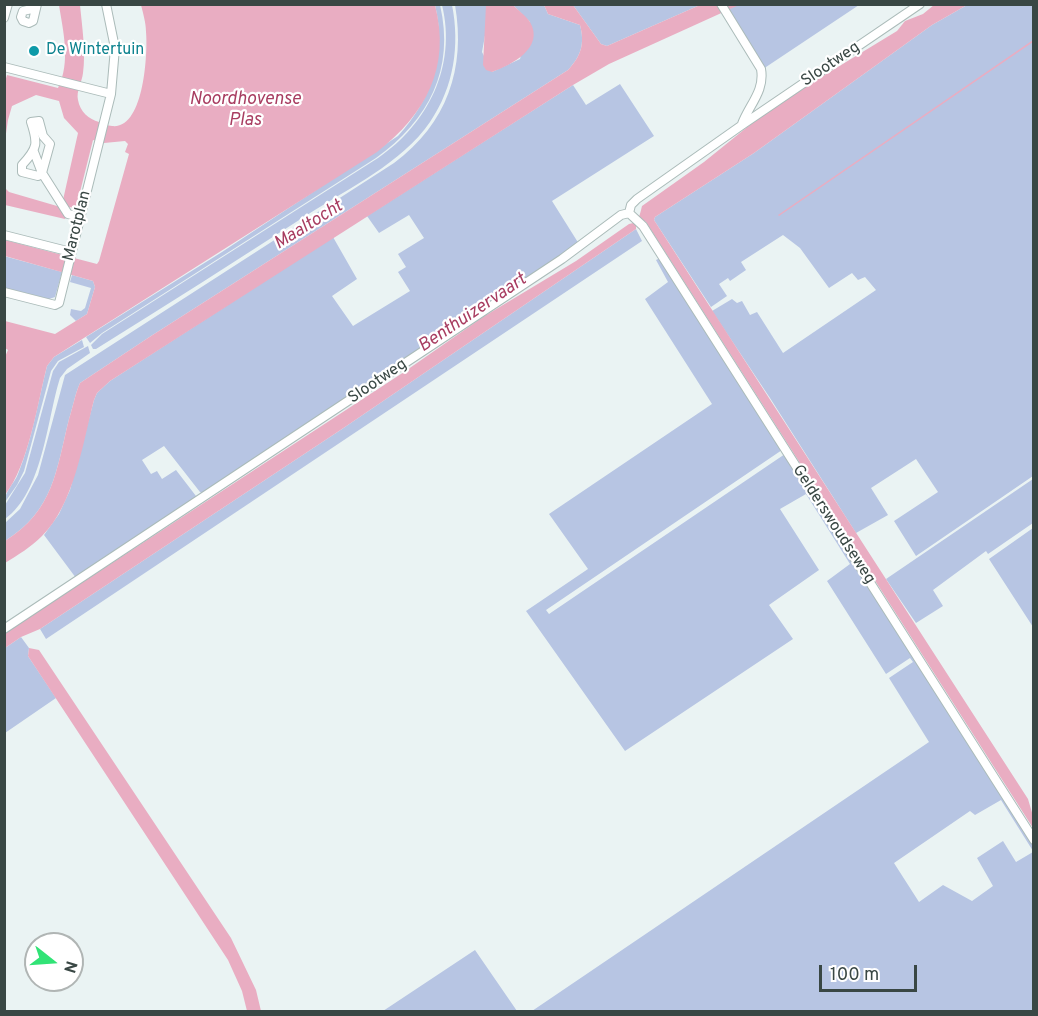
<!DOCTYPE html>
<style>
body{margin:0}
#map{position:relative;width:1038px;height:1016px;overflow:hidden;background:#eaf3f3;font-family:Overpass,sans-serif}
canvas{display:block}
.frame{position:absolute;inset:0;border:6px solid #394744;pointer-events:none}
.north{position:absolute;left:24px;top:932px;width:60px;height:60px;box-sizing:border-box;background:#fff;border:2px solid #b0b5b4;border-radius:50%;rotate:107deg;font-size:16px;font-weight:700;line-height:24px;text-align:center;color:#394744}
.north::after{content:'';display:block;margin:auto;width:21px;height:27px;background:#31e376;clip-path:polygon(50% 0,100% 100%,50% 72%,0 100%)}
.scale{position:absolute;left:819px;top:965px;width:98px;height:27px;box-sizing:border-box;border:3px solid #394744;border-top:0;padding-left:8px;font-size:18px;line-height:21px;white-space:nowrap;color:#394744;-webkit-text-stroke:4px #fff;paint-order:stroke}
</style>
<div id="map">
<canvas width="1038" height="1016"></canvas>
<div class="frame"></div>
<div class="north">N</div>
<div class="scale">100 m</div>
</div>
<script>
const ctx = document.querySelector('canvas').getContext('2d');
ctx.lineJoin = 'round';
function fillPath(path, color) { ctx.fillStyle = color; ctx.fill(path, 'evenodd'); }
function stroke(path, color, width, dash) { ctx.strokeStyle = color; ctx.lineWidth = width; ctx.lineCap = dash ? 'butt' : 'round'; ctx.setLineDash(dash || []); ctx.stroke(path); }
function write(font, color, halo, rows, align = 'center') {
  ctx.font = font + ' Overpass,sans-serif'; ctx.lineWidth = 4.5; ctx.setLineDash([]); ctx.textBaseline = 'middle'; ctx.strokeStyle = halo; ctx.fillStyle = color; for (const [text, x, y, turn = 0] of rows) {
    ctx.save(); ctx.translate(x, y); ctx.rotate((+turn || 0) * Math.PI / 180); ctx.textAlign = isNaN(turn) ? turn : align; if (halo) ctx.strokeText(text, 0, 0); ctx.fillText(text, 0, 0); ctx.restore();
  }
}
fillPath(new Path2D(`
 M 739,4 L 859,5 L 763,69 L 726,11 Z
 M 435,5 L 440,5 C 455,69 429,120 376,158 L 102,333 L 90,343 L 86,337 L 222,252 L 398,136 C 432,99 447,54 435,5 Z
 M 442,5 L 452,5 C 460,45 454,87 430,122 C 402,163 349,188 307,215 C 237,260 167,305 96,349 L 93,349 L 91,345 L 102,334 L 378,158 C 428,124 457,66 442,5 Z
 M 455,5 L 486,5 L 486,30 L 482,52 L 492,72 L 520,59 L 530,22 L 513,5 L 544,5 L 548,14 L 580,25 C 585,44 581,56 568,70 L 151,336 L 80,383 C 75,394 73,407 69,419 C 56,471 54,510 5,541 L 5,523 L 20,509 L 38,475 L 65,375 L 394,163 C 447,124 466,68 455,5 Z
 M 573,5 L 700,5 L 607,46 L 601,44 Z
 M 967,5 L 1033,5 L 1033,476 L 916,556 L 894,521 L 938,492 L 916,459 L 871,488 L 888,515 L 856,533 L 770,398 L 712,311 L 732,299 L 737,303 L 742,301 L 750,315 L 757,312 L 783,353 L 876,290 L 865,277 L 858,280 L 852,273 L 829,288 L 800,248 L 783,235 L 741,262 L 746,270 L 730,281 L 728,278 L 719,284 L 727,296 L 711,307 L 654,220 L 655,217 L 754,153 L 932,25 Z
 M 620,84 L 654,136 L 552,201 L 579,244 L 203,494 L 200,492 L 164,446 L 142,460 L 151,474 L 157,471 L 162,479 L 176,470 L 196,496 L 196,499 L 76,578 L 44,535 L 59,514 L 70,490 L 94,400 L 97,393 L 110,381 L 333,237 L 357,279 L 332,296 L 353,326 L 410,291 L 398,272 L 406,267 L 398,254 L 424,238 L 409,215 L 379,233 L 367,216 L 573,85 L 586,105 Z
 M 636,229 L 642,241 L 46,639 L 40,629 L 342,429 Z
 M 4,256 L 62,272 L 55,297 L 49,299 L 5,288 Z
 M 660,258 L 782,450 L 546,610 L 549,614 L 785,454 L 1033,845 L 1033,851 L 1001,800 L 975,815 L 970,811 L 894,863 L 919,902 L 943,885 L 972,901 L 993,886 L 977,858 L 1003,841 L 1016,862 L 1033,852 L 1033,1011 L 532,1011 L 929,742 L 889,678 L 913,662 L 910,658 L 886,674 L 827,581 L 850,564 L 806,494 L 780,509 L 819,570 L 769,605 L 793,639 L 625,751 L 526,611 L 588,569 L 549,514 L 712,404 L 645,299 L 668,282 L 656,260 Z
 M 72,275 L 93,281 L 95,287 L 87,314 L 76,321 L 70,315 L 71,309 L 81,311 L 85,308 L 91,288 L 70,282 Z
 M 82,340 L 84,347 L 58,361 L 51,371 L 24,471 L 17,485 L 5,502 C 4,492 14,484 18,474 C 32,440 38,402 47,366 L 54,357 Z
 M 88,346 L 90,353 L 67,369 L 60,378 C 47,419 43,492 5,519 L 5,505 L 25,473 L 53,371 L 59,362 Z
 M 1033,479 L 1033,523 L 988,554 L 986,551 L 933,590 L 943,606 L 916,623 L 886,579 Z
 M 1033,528 L 1033,627 L 989,559 Z
 M 21,637 L 29,648 L 28,656 L 56,698 L 5,733 L 5,648 Z
 M 475,950 L 517,1011 L 383,1011 Z`), '#b7c5e3');
fillPath(new Path2D(`
 M 59,5 L 80,5 C 82,26 86,52 83,73 C 82,82 76,91 78,100 C 80,112 89,119 99,122 C 103,123 108,126 112,126 C 144,130 148,53 146,32 C 146,23 143,13 141,5 L 435,5 C 451,67 426,114 377,152 L 54,357 L 47,366 C 37,405 29,464 5,495 L 4,359 L 8,350 L 5,348 L 5,321 L 55,334 L 87,314 L 95,287 L 93,281 L 5,256 L 5,240 L 97,264 L 99,261 L 129,154 L 125,152 L 128,144 L 125,141 L 104,143 L 93,140 L 76,208 L 68,207 L 65,219 L 5,205 L 5,188 L 9,192 L 57,206 L 63,200 L 78,133 L 64,118 L 59,101 L 36,95 L 12,106 L 8,120 L 4,147 L 4,85 L 7,75 L 58,88 C 71,62 63,31 59,5 Z
 M 486,5 L 513,5 C 518,10 526,16 530,22 C 545,48 511,65 492,72 L 486,70 L 483,65 Z
 M 544,5 L 573,5 L 601,44 L 607,46 L 700,5 L 739,5 L 609,64 L 573,85 L 110,381 L 97,393 L 94,400 C 83,442 74,505 42,536 C 31,547 18,555 5,563 L 5,541 C 54,510 56,471 69,419 C 73,407 75,394 80,383 L 151,336 L 568,70 C 581,56 585,44 580,25 L 548,14 Z
 M 934,5 L 967,5 L 932,25 L 754,153 L 655,217 L 654,220 L 1028,799 L 1033,816 L 1033,828 L 646,222 L 641,219 L 636,226 L 636,229 L 342,429 L 40,629 L 21,637 L 5,648 L 5,633 L 404,372 L 483,317 L 576,261 L 629,224 C 639,223 640,214 642,206 L 704,162 L 756,120 L 800,90 L 897,31 L 905,21 L 923,14 Z
 M 1033,40 L 1033,42 L 779,216 L 778,215 Z
 M 29,648 L 39,650 L 231,938 L 256,990 L 261,1011 L 247,1011 L 242,991 L 228,960 L 28,656 Z`), '#e9adc2');
const minor = new Path2D(`
 M 721,4 L 761,69 C 765,91 749,105 742,124
 M 36,8 L 23,11 L 21,17 L 23,21 L 29,23 L 33,21 L 37,4
 M 4,18 L 8,4
 M 4,67 L 111,94
 M 39,121 L 43,136 L 50,144 L 42,173 L 38,176 L 22,172 L 22,165 C 38,148 38,143 31,122 Z
 M 34,152 L 42,173 L 68,214 L 80,217
 M 629,213 L 643,226 L 1034,840
 M 629,213 L 631,205 L 637,199 L 742,125 L 920,4
 M 4,235 L 71,252
 M 4,292 L 55,305 L 59,303 L 111,94 L 115,48 L 106,4
 M 4,629 L 562,259 L 621,215 L 629,213`);
stroke(minor, '#abbbb9', 10);
stroke(minor, '#fff', 8);
for (const [x, y, r, color] of [
 [34,51,6,"#0f9aa8"]
]) { const dot = new Path2D(); dot.arc(x, y, r, 0, 2 * Math.PI); ctx.fillStyle = color; ctx.fill(dot); stroke(dot, '#fff', 2); }
write('16px', '#0d838f', '#fff', [
 ["De Wintertuin",46,51]
], 'left');
write('16px', '#394744', '#fff', [
 ["Slootweg",831,65,-34],
 ["Marotplan",78,226,-76],
 ["Slootweg",378,382,-34],
 ["Gelderswoudseweg",833,525,57]
]);
write('italic 18px', '#a83d61', '#fff', [
 ["Noordhovense",245,100],
 ["Plas",245,121],
 ["Maaltocht",309,226,-32],
 ["Benthuizervaart",473,314,-34]
]);
</script>
